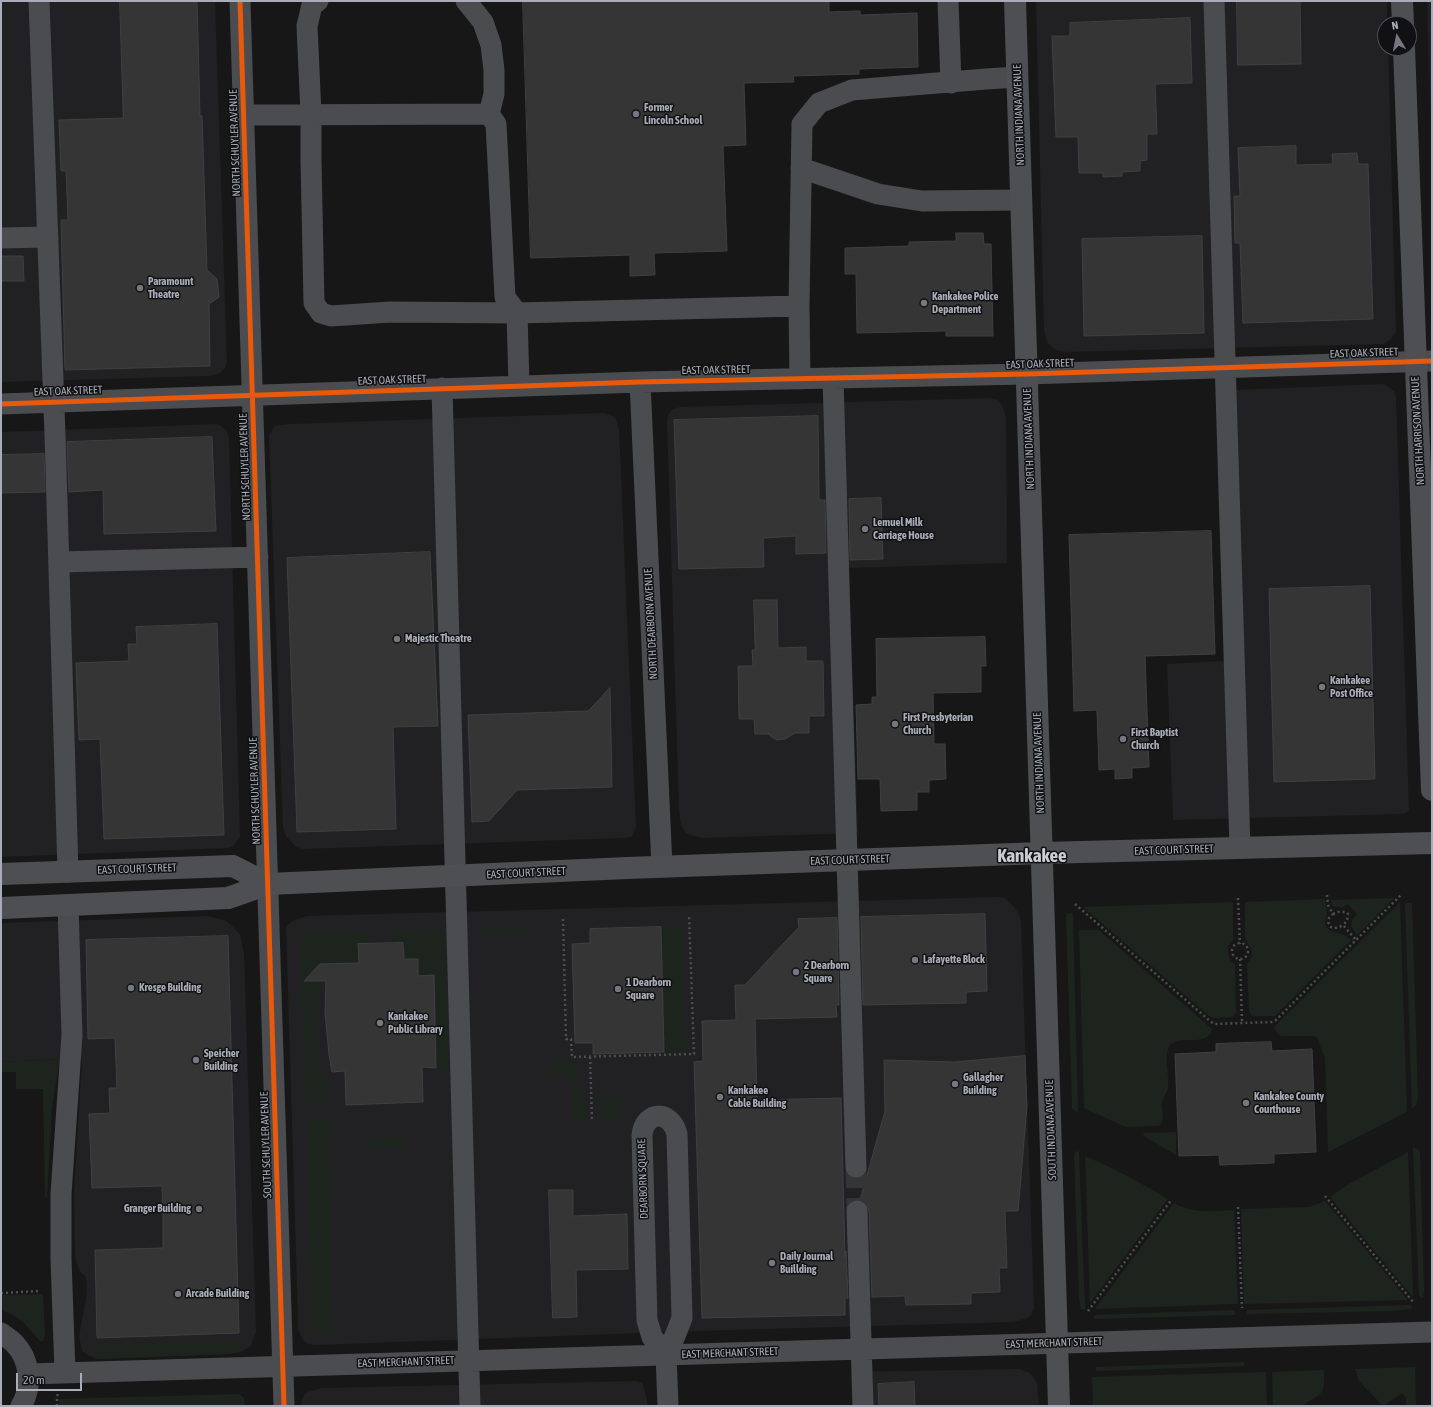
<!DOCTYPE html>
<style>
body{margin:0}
#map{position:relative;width:1433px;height:1407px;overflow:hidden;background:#171717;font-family:"Asap Condensed",sans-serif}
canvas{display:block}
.frame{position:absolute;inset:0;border:2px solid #a8adb8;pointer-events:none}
.north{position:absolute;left:1377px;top:16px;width:40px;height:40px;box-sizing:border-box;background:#111113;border:1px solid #4d4f55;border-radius:50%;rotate:350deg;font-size:11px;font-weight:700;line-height:16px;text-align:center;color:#a8adb8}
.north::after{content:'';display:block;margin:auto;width:14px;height:18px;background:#757880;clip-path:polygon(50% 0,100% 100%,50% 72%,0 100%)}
.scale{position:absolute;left:16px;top:1373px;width:66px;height:18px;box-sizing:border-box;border:2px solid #a8adb8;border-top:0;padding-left:5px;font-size:12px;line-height:14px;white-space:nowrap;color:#a8adb8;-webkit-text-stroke:3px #111113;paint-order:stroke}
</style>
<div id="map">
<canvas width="1433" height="1407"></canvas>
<div class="frame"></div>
<div class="north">N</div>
<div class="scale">20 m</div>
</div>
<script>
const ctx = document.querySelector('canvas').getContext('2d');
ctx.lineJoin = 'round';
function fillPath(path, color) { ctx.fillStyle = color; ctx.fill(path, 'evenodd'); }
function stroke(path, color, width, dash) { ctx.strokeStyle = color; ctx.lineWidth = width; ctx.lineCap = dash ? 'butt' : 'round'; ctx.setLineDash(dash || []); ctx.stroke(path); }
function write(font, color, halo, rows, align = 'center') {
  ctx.font = font + ' "Asap Condensed",sans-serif'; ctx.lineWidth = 3; ctx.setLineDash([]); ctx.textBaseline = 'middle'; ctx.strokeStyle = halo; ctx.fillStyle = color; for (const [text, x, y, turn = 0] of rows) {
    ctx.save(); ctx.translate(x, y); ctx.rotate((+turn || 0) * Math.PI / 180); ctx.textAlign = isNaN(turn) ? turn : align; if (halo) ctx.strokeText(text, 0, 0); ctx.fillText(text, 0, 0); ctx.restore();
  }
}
fillPath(new Path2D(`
 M 1,1 L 215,1 L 227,363 L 225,368 L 220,373 L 209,376 L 1,382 Z
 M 1036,1 L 1387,1 L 1387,24 L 1385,24 L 1385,48 L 1388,48 L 1396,332 L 1391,339 L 1383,344 L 1064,352 L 1054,349 L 1047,342 L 1044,330 Z
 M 1427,1 L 1432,1 L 1432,148 Z
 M 1384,384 L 1394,391 L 1396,397 L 1409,810 L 1406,813 L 1401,814 L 1173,820 L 1167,664 L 1242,660 L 1235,390 Z
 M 989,398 L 997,400 L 1002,405 L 1006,417 L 1007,563 L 849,568 L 858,833 L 702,838 L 693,836 L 686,833 L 681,825 L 679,811 L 667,419 L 669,413 L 673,409 L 680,407 Z
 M 604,413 L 615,417 L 619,429 L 636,827 L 632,837 L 624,838 L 303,849 L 296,847 L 286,836 L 283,828 L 269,435 L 275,426 L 289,424 Z
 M 216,424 L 221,426 L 227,431 L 229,438 L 240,837 L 233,846 L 228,848 L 1,857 L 1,432 Z
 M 999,897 L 1005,898 L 1014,907 L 1019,914 L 1021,921 L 1034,1308 L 1031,1315 L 1027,1318 L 1014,1322 L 696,1331 L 316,1345 L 308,1344 L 303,1340 L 298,1329 L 298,1320 L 286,926 L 292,921 L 307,916 Z
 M 205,916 L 217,918 L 226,921 L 233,927 L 240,934 L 244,954 L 256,1332 L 250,1347 L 240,1352 L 230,1354 L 97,1359 L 88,1355 L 82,1351 L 79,1336 L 87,1294 L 86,1277 L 80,1271 L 76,1262 L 75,1251 L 74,1192 L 82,1059 L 60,1059 L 1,1062 L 1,923 Z
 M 1020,1369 L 1028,1372 L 1033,1376 L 1037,1383 L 1039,1406 L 852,1406 L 851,1372 Z
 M 637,1381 L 642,1383 L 644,1388 L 648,1406 L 301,1406 L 302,1399 L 305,1394 L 308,1392 L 322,1388 Z`), '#212123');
fillPath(new Path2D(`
 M 1394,898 L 1357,935 C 1350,926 1349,923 1357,914 L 1348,904 L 1342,908 L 1333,906 L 1330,900 Z
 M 1325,899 C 1325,903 1327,908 1327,912 C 1326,919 1322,927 1331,931 C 1341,935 1342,932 1351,940 L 1275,1016 L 1252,1016 L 1249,1011 L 1247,964 L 1252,956 L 1252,952 L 1251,948 L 1245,939 L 1245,902 Z
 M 1233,902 L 1233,940 L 1229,945 L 1228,950 L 1230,960 L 1235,965 L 1236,1013 L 1233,1017 L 1214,1018 L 1209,1016 L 1083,907 Z
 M 1400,902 L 1407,1112 L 1328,1152 L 1325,1058 L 1317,1038 L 1315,1036 L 1281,1036 L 1277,1033 L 1274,1027 Z
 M 1405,903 L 1412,903 L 1418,1096 L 1416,1105 L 1412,1109 Z
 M 1073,913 L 1078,1113 L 1072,1108 L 1072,1105 L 1066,914 Z
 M 526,926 L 526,932 L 523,936 L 481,936 L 480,935 L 480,928 Z
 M 661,927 L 684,927 L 686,1052 L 664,1052 Z
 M 446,930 L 449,1068 L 436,1068 L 434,976 L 418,976 L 404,959 L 403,943 L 391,943 L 391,931 Z
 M 1079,930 L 1099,930 L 1212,1029 C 1209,1045 1188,1038 1177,1041 C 1174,1042 1171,1044 1169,1046 C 1163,1059 1170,1074 1168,1088 C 1167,1093 1163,1097 1162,1103 C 1161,1110 1167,1122 1158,1126 L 1126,1127 L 1084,1108 Z
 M 371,932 L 371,943 L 358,944 L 359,963 L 320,964 L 305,980 L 321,981 L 317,1009 L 320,1075 L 323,1081 L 328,1085 L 328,1101 L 305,1103 L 300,935 L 303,933 Z
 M 60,1059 L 52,1107 L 47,1197 L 45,1197 L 43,1089 L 16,1089 L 16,1072 L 1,1072 L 1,1062 Z
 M 551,1061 L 577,1061 L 578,1099 L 587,1099 L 588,1120 L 572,1121 L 571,1075 L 551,1076 Z
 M 621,1099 L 622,1120 L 603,1120 L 595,1105 L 595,1100 Z
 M 306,1118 L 333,1118 L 334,1133 L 329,1134 L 334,1332 L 312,1333 Z
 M 1176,1132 L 1176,1155 L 1144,1136 L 1143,1133 Z
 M 372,1138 L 405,1138 L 407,1144 L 403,1147 L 372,1148 L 369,1143 Z
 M 1413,1147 L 1419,1150 L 1420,1154 L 1424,1290 L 1423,1298 L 1419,1296 Z
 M 1079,1151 L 1085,1309 L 1081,1309 L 1079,1299 L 1074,1155 L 1075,1152 Z
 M 1408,1152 L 1413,1295 L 1413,1296 L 1410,1294 L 1330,1197 L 1349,1184 Z
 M 1085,1156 C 1114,1168 1141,1183 1168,1199 L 1090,1303 Z
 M 1325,1201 L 1408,1300 L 1244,1304 L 1241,1209 L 1309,1207 Z
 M 1174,1203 C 1192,1214 1214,1211 1234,1210 L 1238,1304 L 1095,1309 Z
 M 43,1294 L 45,1336 L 43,1341 L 40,1341 L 23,1322 L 13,1315 L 1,1310 L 1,1295 Z
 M 1411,1305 L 1412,1309 L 1392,1311 L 1247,1314 L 1247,1310 Z
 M 1235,1310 L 1235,1315 L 1094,1319 L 1094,1315 Z
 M 240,1341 L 240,1352 L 230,1354 L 97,1359 L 97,1345 Z
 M 1244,1362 L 1244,1366 L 1096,1371 L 1096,1367 Z
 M 1415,1367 L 1416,1406 L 1406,1406 L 1406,1398 L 1402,1393 L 1384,1405 L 1381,1404 L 1359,1381 L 1355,1369 Z
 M 1324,1370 L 1324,1383 L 1323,1390 L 1320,1394 L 1302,1406 L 1273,1406 L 1272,1372 Z
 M 1266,1372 L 1267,1406 L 1093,1406 L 1092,1377 Z
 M 239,1394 L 244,1398 L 245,1406 L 59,1406 L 59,1399 Z`), '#1d241e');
const building = new Path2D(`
 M 120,1 L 197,1 L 200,116 L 202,116 L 207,270 L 217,279 L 219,297 L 209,304 L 210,366 L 65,370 L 61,220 L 68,220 L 66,171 L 61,171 L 59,120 L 123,118 Z
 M 523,1 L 829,1 L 829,12 L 860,11 L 860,15 L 917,13 L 918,67 L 859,69 L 859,74 L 793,76 L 794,82 L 744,83 L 746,145 L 723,146 L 727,251 L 654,253 L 655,275 L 630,276 L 630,255 L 531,258 Z
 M 1237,1 L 1300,1 L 1301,64 L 1238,65 Z
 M 1190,18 L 1192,83 L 1155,84 L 1157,134 L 1147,134 L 1147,160 L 1140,161 L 1140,171 L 1122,172 L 1122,176 L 1103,177 L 1103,173 L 1079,173 L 1078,137 L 1056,137 L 1052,36 L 1070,36 L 1070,23 Z
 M 1296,146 L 1296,165 L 1333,164 L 1332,154 L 1357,153 L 1358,164 L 1368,164 L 1373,319 L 1243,323 L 1240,243 L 1235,243 L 1234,196 L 1240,196 L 1238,148 Z
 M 956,233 L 983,233 L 984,244 L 991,244 L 993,336 L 946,336 L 946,331 L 857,333 L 856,274 L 845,274 L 845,248 L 909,246 L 909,242 L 956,241 Z
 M 1202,236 L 1204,333 L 1084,336 L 1082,239 Z
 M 1,256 L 23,256 L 24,281 L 1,281 Z
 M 818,416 L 819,500 L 825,500 L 826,553 L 796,554 L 796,536 L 763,538 L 764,567 L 679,569 L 674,420 Z
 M 212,437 L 216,531 L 104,534 L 103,490 L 69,492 L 67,442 Z
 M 44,454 L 45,492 L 1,493 L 1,455 Z
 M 881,498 L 883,559 L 850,560 L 849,499 Z
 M 1211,531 L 1215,654 L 1145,656 L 1149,767 L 1132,768 L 1132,778 L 1115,779 L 1115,769 L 1099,770 L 1097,710 L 1074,711 L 1069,535 Z
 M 430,552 L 438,726 L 393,727 L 396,829 L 297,832 L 287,558 Z
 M 1370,586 L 1375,779 L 1274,782 L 1269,589 Z
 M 754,600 L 777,600 L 778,648 L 806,647 L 806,661 L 823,661 L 824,716 L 809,716 L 809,733 L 795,733 L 785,739 L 777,740 L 772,737 L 768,734 L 755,734 L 754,719 L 739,719 L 738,666 L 753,666 L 752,650 L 755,650 Z
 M 217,624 L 224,835 L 104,839 L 100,739 L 79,740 L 76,663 L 129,661 L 128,644 L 137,644 L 136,627 Z
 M 985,637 L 986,666 L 981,666 L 981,692 L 933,693 L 934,744 L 945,744 L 946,779 L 929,780 L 929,792 L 917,792 L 917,810 L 881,811 L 880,779 L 858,779 L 856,705 L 872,704 L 872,697 L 877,697 L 876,639 Z
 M 610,688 L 612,787 L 517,790 L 489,821 L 472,822 L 468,715 L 588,711 Z
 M 985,914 L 987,991 L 966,992 L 966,1003 L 863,1005 L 861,917 Z
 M 837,918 L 839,1005 L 836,1005 L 837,1017 L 755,1019 L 757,1100 L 841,1098 L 845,1257 L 846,1251 L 848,1298 L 845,1298 L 845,1315 L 702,1318 L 694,1062 L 703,1061 L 702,1021 L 736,1020 L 735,985 L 745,985 L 769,959 L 799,927 L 798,919 Z
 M 661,927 L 664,1052 L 593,1054 L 593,1043 L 575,1043 L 572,944 L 590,943 L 590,929 Z
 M 228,936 L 239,1333 L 97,1338 L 95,1250 L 163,1248 L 163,1219 L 162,1186 L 92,1188 L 89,1114 L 110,1113 L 109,1088 L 117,1088 L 115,1038 L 88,1039 L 86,940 Z
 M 403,943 L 404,959 L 418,959 L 418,976 L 434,975 L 436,1068 L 422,1067 L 423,1102 L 346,1105 L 345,1071 L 332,1072 L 329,1055 L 325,1012 L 326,981 L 304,981 L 320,964 L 359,963 L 358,944 Z
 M 1271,1042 L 1272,1051 L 1312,1049 L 1316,1152 L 1274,1154 L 1274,1163 L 1220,1165 L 1219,1155 L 1179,1156 L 1175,1054 L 1216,1052 L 1216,1044 Z
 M 1025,1056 L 1027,1106 L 1018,1211 L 1005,1211 L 1007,1268 L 999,1268 L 1000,1292 L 971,1293 L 971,1304 L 906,1305 L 905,1296 L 872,1297 L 869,1211 L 867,1204 L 860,1200 L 885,1111 L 884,1060 L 954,1062 Z
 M 549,1190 L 573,1190 L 573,1216 L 627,1214 L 628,1269 L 576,1270 L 577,1317 L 553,1318 Z
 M 914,1382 L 915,1406 L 879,1406 L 878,1384 Z`);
fillPath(building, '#353536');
stroke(building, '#3f4043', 1);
stroke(new Path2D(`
 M 856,1167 L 857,1211`), '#343537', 21, [21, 10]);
stroke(new Path2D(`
 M 1327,895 L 1328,905 L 1333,914 L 1329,918 C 1326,929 1335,930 1343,925 L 1356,940
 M 1238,898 L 1240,944
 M 1075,904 L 1210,1021 L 1214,1024 L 1272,1022 L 1276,1020 L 1402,894
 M 1333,914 L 1338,912 L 1346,912 L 1348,914 L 1347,921 L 1343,925
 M 563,919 L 566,1039 L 571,1039 L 572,1057 L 694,1054 L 689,915
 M1232 951a8 8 0 1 1 16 0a8 8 0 1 1-16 0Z
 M 1240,959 L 1242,1023
 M 590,1057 L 592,1120
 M 1325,1196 L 1414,1303
 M 1238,1207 L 1242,1308
 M 1,1293 L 40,1291
 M 1088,1311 L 1172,1199
 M 57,1406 L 57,1396 L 58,1394`), '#4d4e52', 2.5, [2, 3]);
stroke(new Path2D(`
 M 39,1 L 55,435 L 68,872
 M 240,1 L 284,1406
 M 318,1 L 312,5 L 307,26 L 311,114 L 311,161 L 314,303 L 321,313 L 331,316 L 390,312 L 517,313 L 519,386
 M 466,1 L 483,22 L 491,45 L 494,70 L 494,94 L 489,114
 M 948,1 L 951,83
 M 1214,1 L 1240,848
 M 244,115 L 489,114 L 496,124 L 505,297 L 517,313 L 799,306 L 802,124 L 819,103 L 852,90 L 986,79 L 1017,77
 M 801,168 L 878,194 L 922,201 L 1021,200
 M 1,238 L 48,237
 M 799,306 L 800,379
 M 833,378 L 856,1167
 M 640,382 L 662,867
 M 442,388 L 470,1406
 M 1,404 L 640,382 L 1027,374 L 1432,361
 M 59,562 L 258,557
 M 857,1211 L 863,1406
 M 1,1333 C 5,1336 10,1339 14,1343 C 30,1359 33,1386 21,1406
 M 666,1354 L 652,1337 L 647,1320 L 642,1135 C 645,1110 671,1110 677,1134 L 682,1318 L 675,1336 L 666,1354 L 668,1406
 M 65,1372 L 61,1259 L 61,1194 L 72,1035 L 68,905
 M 28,1374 L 1432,1332`), '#4b4c50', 21);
stroke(new Path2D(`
 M 1015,1 L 1059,1406
 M 1402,1 L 1403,24
 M 1404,48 L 1432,790
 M 1,874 L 233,866 L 268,884
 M 1,908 L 228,898 L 268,884 L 291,883 L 627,868 L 1042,853 L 1432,843`), '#4d4f52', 22);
stroke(new Path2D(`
 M 240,1 L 284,1406
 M 1,404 L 640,382 L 1027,374 L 1432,361`), '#e8590c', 5);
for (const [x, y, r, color] of [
 [636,114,4,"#757880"],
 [140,288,4,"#757880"],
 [924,303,4,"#757880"],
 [865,529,4,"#757880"],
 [397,639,4,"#757880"],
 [1322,687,4,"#757880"],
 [895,724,4,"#757880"],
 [1123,739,4,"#757880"],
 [915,960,4,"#757880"],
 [796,972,4,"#757880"],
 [131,988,4,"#757880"],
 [618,989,4,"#757880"],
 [380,1023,4,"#757880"],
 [196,1060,4,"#757880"],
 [955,1084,4,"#757880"],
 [720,1097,4,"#757880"],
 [1246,1103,4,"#757880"],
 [199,1209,4,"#757880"],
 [772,1263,4,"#757880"],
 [178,1294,4,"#757880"]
]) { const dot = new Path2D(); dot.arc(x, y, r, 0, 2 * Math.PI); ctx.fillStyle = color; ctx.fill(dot); stroke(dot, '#111113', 1.5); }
write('bold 11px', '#a8adb8', '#111113', [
 ["Former",644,108],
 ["Lincoln School",644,121],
 ["Paramount",148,282],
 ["Theatre",148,295],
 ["Kankakee Police",932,297],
 ["Department",932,310],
 ["Lemuel Milk",873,523],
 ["Carriage House",873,536],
 ["Majestic Theatre",405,639],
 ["Kankakee",1330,681],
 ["Post Office",1330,694],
 ["First Presbyterian",903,718],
 ["Church",903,731],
 ["First Baptist",1131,733],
 ["Church",1131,746],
 ["Lafayette Block",923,960],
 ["2 Dearborn",804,966],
 ["Square",804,979],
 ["1 Dearborn",626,983],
 ["Square",626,996],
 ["Kresge Building",139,988],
 ["Kankakee",388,1017],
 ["Public Library",388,1030],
 ["Speicher",204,1054],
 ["Building",204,1067],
 ["Gallagher",963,1078],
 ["Building",963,1091],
 ["Kankakee",728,1091],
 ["Cable Building",728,1104],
 ["Kankakee County",1254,1097],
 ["Courthouse",1254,1110],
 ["Granger Building",191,1209,"right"],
 ["Daily Journal",780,1257],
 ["Buillding",780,1270],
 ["Arcade Building",186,1294]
], 'left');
write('11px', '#a8adb8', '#111113', [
 ["NORTH INDIANA AVENUE",1019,115,-92],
 ["NORTH SCHUYLER AVENUE",235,143,-92],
 ["EAST OAK STREET",1364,353,-2],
 ["EAST OAK STREET",1040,364,-2],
 ["EAST OAK STREET",716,370,-1],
 ["EAST OAK STREET",392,380,-2],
 ["EAST OAK STREET",68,391,-2],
 ["NORTH HARRISON AVENUE",1418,431,-93],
 ["NORTH INDIANA AVENUE",1029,439,-92],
 ["NORTH SCHUYLER AVENUE",245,467,-92],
 ["NORTH DEARBORN AVENUE",651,624,-93],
 ["NORTH INDIANA AVENUE",1039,763,-92],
 ["NORTH SCHUYLER AVENUE",255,791,-92],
 ["EAST COURT STREET",1174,850,-2],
 ["EAST COURT STREET",850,860,-2],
 ["EAST COURT STREET",137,869,-2],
 ["EAST COURT STREET",526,873,-3],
 ["SOUTH INDIANA AVENUE",1051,1130,-92],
 ["SOUTH SCHUYLER AVENUE",266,1145,-92],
 ["DEARBORN SQUARE",643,1179,-92],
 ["EAST MERCHANT STREET",1054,1343,-2],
 ["EAST MERCHANT STREET",730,1353,-2],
 ["EAST MERCHANT STREET",406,1362,-2]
]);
write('bold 19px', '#c9ccd4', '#111113', [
 ["Kankakee",1032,856]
]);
</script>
